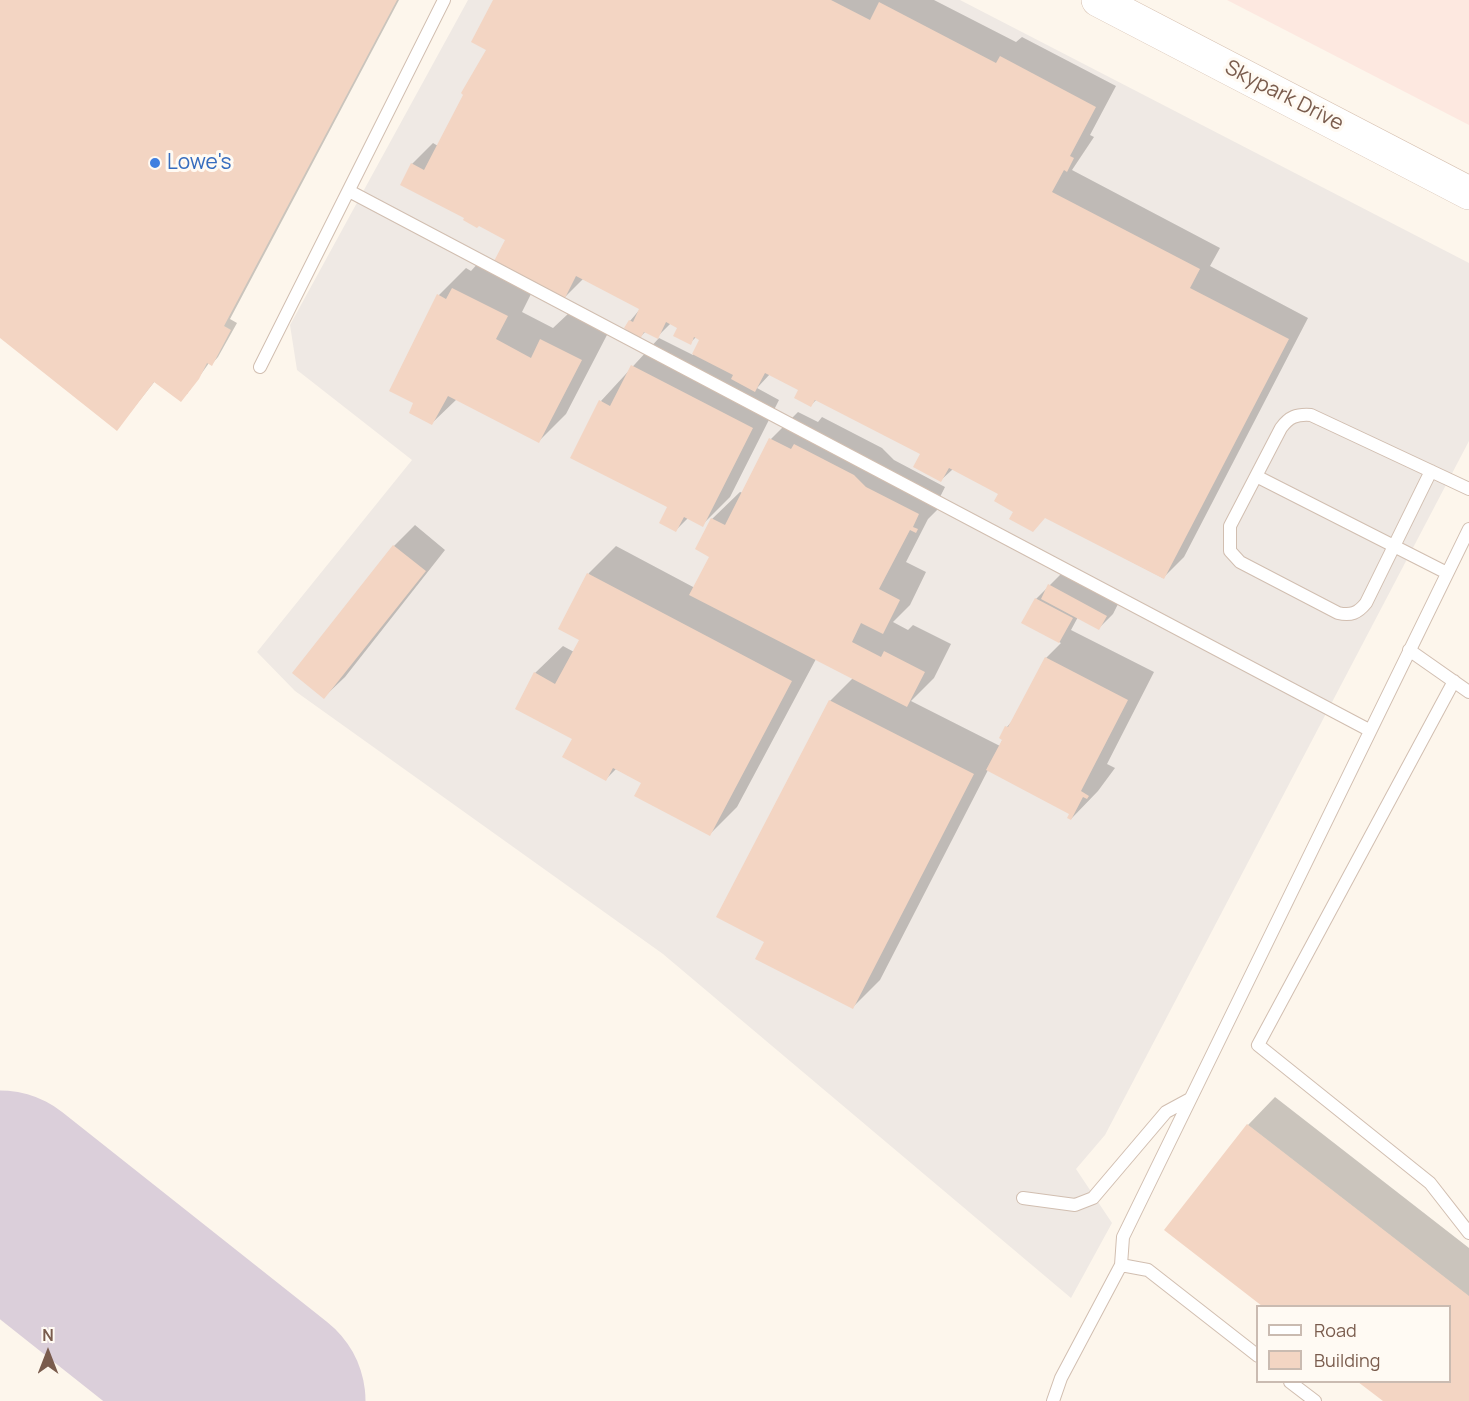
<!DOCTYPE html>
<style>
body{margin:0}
#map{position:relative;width:1469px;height:1401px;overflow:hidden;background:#fdf6ec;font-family:Manrope,sans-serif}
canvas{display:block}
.legend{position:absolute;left:1256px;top:1305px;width:195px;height:78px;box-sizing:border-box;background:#fffaf3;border:2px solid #cabbb1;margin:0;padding:8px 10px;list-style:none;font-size:18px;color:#7a5c4d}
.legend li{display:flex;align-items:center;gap:12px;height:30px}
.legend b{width:30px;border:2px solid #cabbb1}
.north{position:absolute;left:18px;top:1323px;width:60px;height:60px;-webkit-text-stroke:4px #fffaf3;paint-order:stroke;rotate:0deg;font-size:16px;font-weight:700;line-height:24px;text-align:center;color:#7a5c4d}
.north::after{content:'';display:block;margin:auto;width:21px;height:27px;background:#7a5c4d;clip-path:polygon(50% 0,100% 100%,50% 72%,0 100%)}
</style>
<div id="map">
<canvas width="1469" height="1401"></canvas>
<ul class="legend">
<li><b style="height:8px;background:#fff"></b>Road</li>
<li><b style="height:16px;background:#f3d5c3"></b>Building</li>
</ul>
<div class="north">N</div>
</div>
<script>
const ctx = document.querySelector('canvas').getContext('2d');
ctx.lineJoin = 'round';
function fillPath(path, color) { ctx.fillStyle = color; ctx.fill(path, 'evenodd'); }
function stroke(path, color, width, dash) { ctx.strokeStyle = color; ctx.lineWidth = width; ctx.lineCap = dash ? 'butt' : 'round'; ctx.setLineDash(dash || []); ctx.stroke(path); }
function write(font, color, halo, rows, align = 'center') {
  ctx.font = font + ' Manrope,sans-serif'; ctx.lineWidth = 6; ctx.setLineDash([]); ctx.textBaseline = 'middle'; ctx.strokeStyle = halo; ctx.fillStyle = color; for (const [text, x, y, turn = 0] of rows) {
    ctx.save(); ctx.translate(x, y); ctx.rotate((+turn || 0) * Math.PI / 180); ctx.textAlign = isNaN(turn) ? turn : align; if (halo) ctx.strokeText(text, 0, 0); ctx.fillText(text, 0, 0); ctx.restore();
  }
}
fillPath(new Path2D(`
 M 1227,0 L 1469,0 L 1469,125 Z`), '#fde8e0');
fillPath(new Path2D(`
 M 468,0 L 960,0 L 1469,263 L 1469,441 L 1105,1135 L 1076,1169 L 1112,1223 L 1071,1298 L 663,954 L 295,691 L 257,652 L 412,460 L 297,370 L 290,325 Z`), '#efe9e4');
fillPath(new Path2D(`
 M 0,0 L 399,0 L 230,319 L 237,323 L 218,357 L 212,364 L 209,363 L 187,394 L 155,381 L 117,429 L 0,336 Z
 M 495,0 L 934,0 L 1016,42 L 1022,37 L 1116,86 L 1090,135 L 1094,137 L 1072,170 L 1220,248 L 1210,266 L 1308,318 L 1184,557 L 1163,578 L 1046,517 L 1015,512 L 1000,494 L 953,469 L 941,480 L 922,454 L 817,399 L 811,405 L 800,390 L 770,374 L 757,388 L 779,400 L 730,497 L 702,525 L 688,518 L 676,530 L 669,507 L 601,401 L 659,338 L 693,355 L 701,339 L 696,337 L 690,343 L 679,327 L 671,323 L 657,337 L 646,331 L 640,337 L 630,321 L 641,308 L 583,279 L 562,300 L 535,286 L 522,312 L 553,328 L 569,313 L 608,333 L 566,414 L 539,441 L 457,399 L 432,423 L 439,295 L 466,268 L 471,271 L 480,261 L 527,285 L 507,239 L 466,217 L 412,164 L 433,143 L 438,146 L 488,49 Z
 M 798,412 L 818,422 L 822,417 L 882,448 L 894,460 L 945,487 L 939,499 L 943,504 L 928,519 L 906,562 L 926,572 L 910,605 L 893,622 L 908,630 L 913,625 L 951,644 L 934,678 L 911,701 L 1000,746 L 1007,727 L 1014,719 L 1046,658 L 1061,643 L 1024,623 L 1036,599 L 1063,572 L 1119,602 L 1113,614 L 1099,628 L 1078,617 L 1071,630 L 1154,672 L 1107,764 L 1115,768 L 1098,791 L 1071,819 L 1071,813 L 988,770 L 880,980 L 853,1007 L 766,941 L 718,917 L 830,701 L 853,678 L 816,659 L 737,807 L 710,834 L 643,783 L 616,769 L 606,779 L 574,739 L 535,673 L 563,646 L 574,652 L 581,639 L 560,628 L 589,573 L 616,546 L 695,588 L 711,556 L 712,519 L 740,492 L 743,493 L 771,439 Z
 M 415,525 L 445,550 L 345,677 L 324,697 L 294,673 L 394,546 Z
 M 1275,1097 L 1469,1248 L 1469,1401 L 1386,1401 L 1361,1382 L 1450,1382 L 1450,1306 L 1264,1306 L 1166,1230 L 1248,1125 Z`), '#0003');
stroke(new Path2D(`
 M 0,1191 L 265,1401`), '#dbcfda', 201);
fillPath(new Path2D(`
 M 0,0 L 397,0 L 224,326 L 231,330 L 212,366 L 207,363 L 199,379 L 181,402 L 154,382 L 117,431 L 0,338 Z
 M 493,0 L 831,0 L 870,20 L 879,2 L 996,63 L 1000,56 L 1096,107 L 1070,156 L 1074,158 L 1067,172 L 1064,170 L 1052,192 L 1200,269 L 1190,288 L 1289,339 L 1164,579 L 1045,518 L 1033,532 L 1009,519 L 1013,512 L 994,501 L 998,494 L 949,468 L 941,482 L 913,467 L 920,454 L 815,400 L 811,407 L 794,398 L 798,390 L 765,373 L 755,392 L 731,379 L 733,375 L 692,354 L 699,340 L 694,337 L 691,345 L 673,336 L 677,328 L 666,322 L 658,339 L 644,332 L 640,339 L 624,328 L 629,320 L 633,322 L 639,309 L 576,276 L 563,302 L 492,265 L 505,240 L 479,226 L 477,228 L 463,220 L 464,218 L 400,185 L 411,163 L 424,170 L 463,95 L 461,93 L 486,50 L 471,42 Z
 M 452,288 L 508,316 L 496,339 L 531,358 L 540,339 L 582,360 L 539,443 L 448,396 L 432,425 L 409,413 L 413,403 L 389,391 L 437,294 L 446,299 Z
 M 631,365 L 753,428 L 703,527 L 684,517 L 676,532 L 659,523 L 667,507 L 570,458 L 599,400 L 610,406 Z
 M 769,438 L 791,449 L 794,444 L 854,475 L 866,487 L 919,514 L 913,527 L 918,529 L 916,533 L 910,530 L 879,589 L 900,600 L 883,634 L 861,623 L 852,642 L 881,657 L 884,651 L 925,672 L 907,707 L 689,595 L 709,557 L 695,549 L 711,518 L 725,525 Z
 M 393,545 L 426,571 L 324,699 L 292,673 Z
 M 587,573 L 792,681 L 710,836 L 634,796 L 641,783 L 613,768 L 606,781 L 562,757 L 572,739 L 515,709 L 534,672 L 555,684 L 579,640 L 558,629 Z
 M 1048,584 L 1107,616 L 1099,630 L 1041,599 Z
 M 1035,598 L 1073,618 L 1059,643 L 1021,623 Z
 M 1045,657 L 1128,700 L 1081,791 L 1089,796 L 1087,799 L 1083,797 L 1071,820 L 1067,818 L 1069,814 L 986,770 L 1002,740 L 999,738 L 1005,726 L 1008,727 Z
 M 829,700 L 974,774 L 853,1009 L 755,959 L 764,942 L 716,917 Z
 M 1247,1124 L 1469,1296 L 1469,1401 L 1383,1401 L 1358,1382 L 1450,1382 L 1450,1306 L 1262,1306 L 1164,1230 Z`), '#f3d5c3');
const lane = new Path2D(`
 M 349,191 L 1369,730
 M 260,367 L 444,0
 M 1431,471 L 1366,603 C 1358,613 1351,616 1338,613 L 1240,562 L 1230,551 L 1230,526 L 1281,428 C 1289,417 1296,414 1311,415 L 1469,489
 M 1256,476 L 1447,573
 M 1409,650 L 1469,692
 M 1454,681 L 1258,1045 L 1430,1183 L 1469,1233
 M 1023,1198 L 1075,1205 L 1093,1198 L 1166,1112 L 1190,1099
 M 1121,1265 L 1148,1270 L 1258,1356
 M 1290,1382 L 1315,1401
 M 1053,1401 L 1061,1378 L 1121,1265 L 1123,1237 L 1469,529`);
const secondary = new Path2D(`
 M 1098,0 L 1469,193`);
stroke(lane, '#d1beb0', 14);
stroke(secondary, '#d6c0b0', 34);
stroke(lane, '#fff', 12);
stroke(secondary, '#fff', 33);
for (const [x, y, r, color] of [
 [155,163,6,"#3f7fe0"]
]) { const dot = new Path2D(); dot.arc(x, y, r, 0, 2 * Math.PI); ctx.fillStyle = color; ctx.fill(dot); stroke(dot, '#fffaf3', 2); }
write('21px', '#7a5c4d', '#fffaf3', [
 ["Skypark Drive",1284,96,27]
]);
write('21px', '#366cbe', '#fffaf3', [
 ["Lowe's",167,163]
], 'left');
</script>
